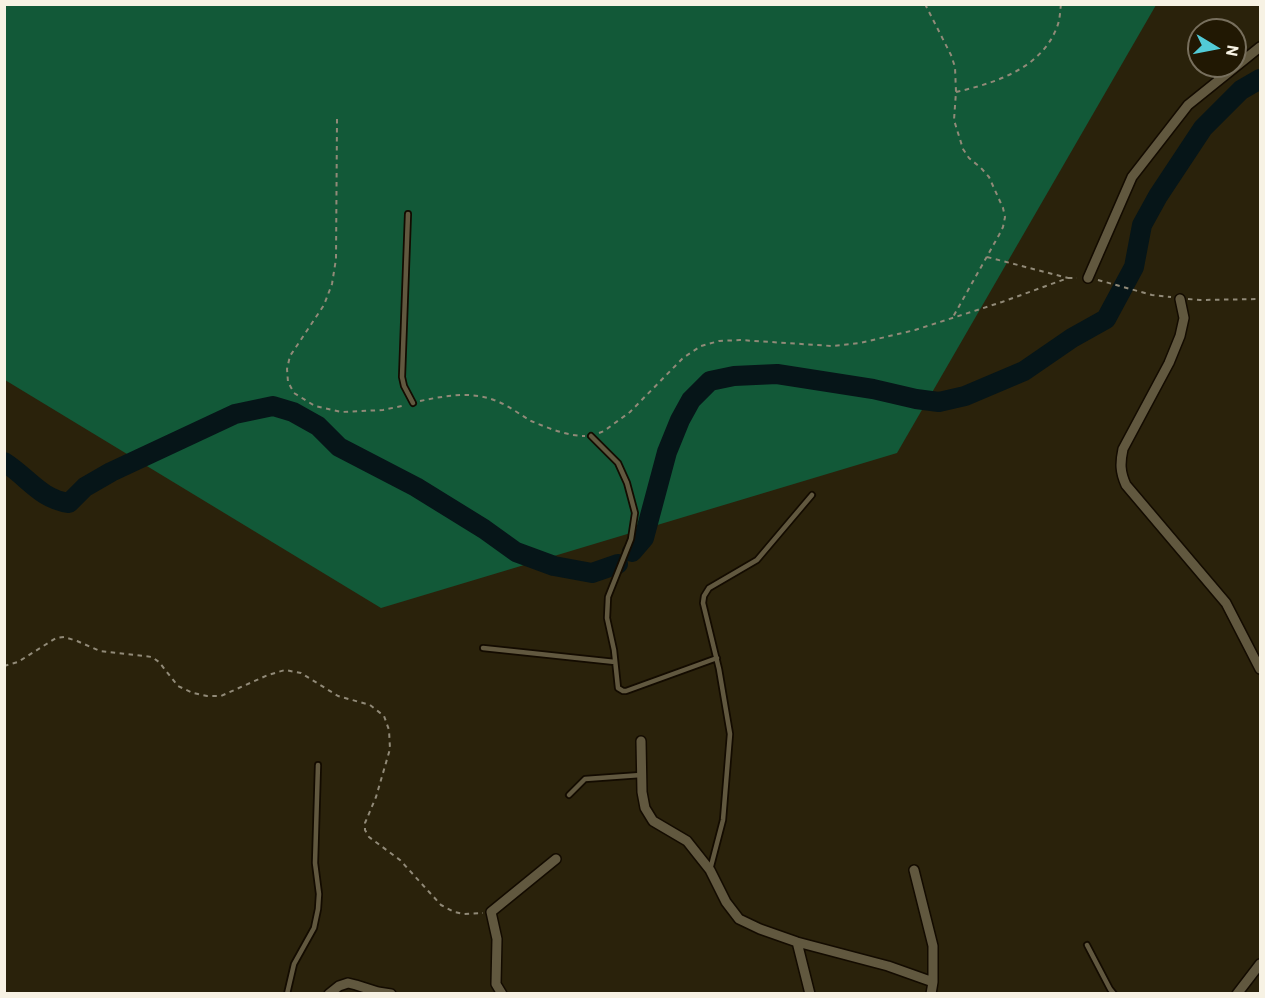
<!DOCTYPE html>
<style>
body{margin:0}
#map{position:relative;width:1265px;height:998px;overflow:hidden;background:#2a220b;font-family:Barlow,sans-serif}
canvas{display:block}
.frame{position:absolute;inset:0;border:6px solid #f7f2e4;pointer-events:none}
.north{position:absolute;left:1187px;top:18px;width:60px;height:60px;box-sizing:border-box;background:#211803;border:2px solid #776f5d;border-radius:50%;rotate:100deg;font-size:16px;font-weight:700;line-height:24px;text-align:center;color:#f7f2e4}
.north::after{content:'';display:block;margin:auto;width:21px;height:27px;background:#52cbd7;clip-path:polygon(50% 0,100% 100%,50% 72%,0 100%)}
</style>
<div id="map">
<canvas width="1265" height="998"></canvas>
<div class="frame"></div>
<div class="north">N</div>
</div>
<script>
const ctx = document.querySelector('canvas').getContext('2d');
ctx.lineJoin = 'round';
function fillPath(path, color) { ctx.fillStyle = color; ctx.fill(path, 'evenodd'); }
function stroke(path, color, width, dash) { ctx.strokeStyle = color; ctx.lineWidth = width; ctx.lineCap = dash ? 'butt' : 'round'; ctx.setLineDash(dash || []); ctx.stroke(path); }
fillPath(new Path2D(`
 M 4,5 L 1156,5 L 897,453 L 381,608 L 5,380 Z`), '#125938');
stroke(new Path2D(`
 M 4,462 C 28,477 40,499 69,503 L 85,487 L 111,472 L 235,414 L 273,406 L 293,412 L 318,426 L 339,447 L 416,487 L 484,529 L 516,552 L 554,566 L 592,573 L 618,564
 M 632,552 L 644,538 L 667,452 L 680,420 L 691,400 L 710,381 L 734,376 L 777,374 L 873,389 L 916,399 L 939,402 L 965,396 L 1024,371 L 1072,338 L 1106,319 L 1134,267 L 1142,225 L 1158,196 L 1203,128 L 1241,90 L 1260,79`), '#061518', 20);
const lane = new Path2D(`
 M 408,214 L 402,377 L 404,386 L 413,403
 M 591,436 L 618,463 L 627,483 L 635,513 L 631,539 L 608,597 L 607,618 L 614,650 L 618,688 L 623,691 L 626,691 L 717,658
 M 483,648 L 615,662
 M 569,795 L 585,779 L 641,775
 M 710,870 L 723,820 L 730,734 L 719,669 L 703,603 L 704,596 L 709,588 L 757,560 L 812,495
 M 1087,945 L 1110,989 L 1114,994
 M 287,994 L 294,964 L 314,928 L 318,909 L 319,894 L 315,863 L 318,765`);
const street = new Path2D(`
 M 1088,278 L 1132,177 L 1188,105 L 1260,47
 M 1180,299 L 1184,318 L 1180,336 L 1169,363 L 1123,449 C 1120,463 1120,472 1126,485 L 1226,603 L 1260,669
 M 641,741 L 642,792 L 645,808 L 653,821 L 687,841 L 710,870 L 726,902 L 739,919 L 760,929 L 797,942 L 888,966 L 933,982
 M 914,870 L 933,946 L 933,982 L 931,994
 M 797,942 L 810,994
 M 329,994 L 339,986 L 348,983 L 356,985 L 378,992 L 391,994
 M 502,994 L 496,984 L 497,939 L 491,912 L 556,859
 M 1237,994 L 1260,964`);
stroke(lane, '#130b00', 8);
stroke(street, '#130b00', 12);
stroke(new Path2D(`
 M 925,4 L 951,55 L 955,67 L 956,92 L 954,120 L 963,149 L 969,158 L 981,168 L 989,177 L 1003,208 L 1005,217 L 1003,227 L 999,235 L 953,317
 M 956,92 C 995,83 1041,69 1057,27 C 1060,20 1060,12 1061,4
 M 337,119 L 336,259 L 332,284 L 324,305 L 290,356 L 287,369 L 288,382 L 294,393 L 315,406 L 341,412 L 383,410 L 406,405
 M 987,257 L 1068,278
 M 1098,280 L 1152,295 L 1171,297
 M 1188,299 L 1200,300 L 1260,299
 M 420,401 C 444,396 471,391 494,400 C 508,405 519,414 531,421 C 548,428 567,436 585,436
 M 599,433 L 604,431 L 630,412 L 683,358 L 701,346 L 719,341 L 740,340 L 832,346 L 860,343 L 915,330 L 1002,302 L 1068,278 L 1077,278
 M 4,666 L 18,662 L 56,638 L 64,637 L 77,641 L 100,651 L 152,657 L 159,662 L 178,686 L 193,693 L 207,696 L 221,696 L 268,675 L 285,670 L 301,673 L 338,696 L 370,705 L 384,716 L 389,730 L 390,749 L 376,797 L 365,823 L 365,830 L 369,837 L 400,860 L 441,905 L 454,912 L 464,914 L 483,913`), '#918a78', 2, [4.5, 4.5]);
stroke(lane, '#61583f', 4.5);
stroke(street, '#61583f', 9);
</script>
